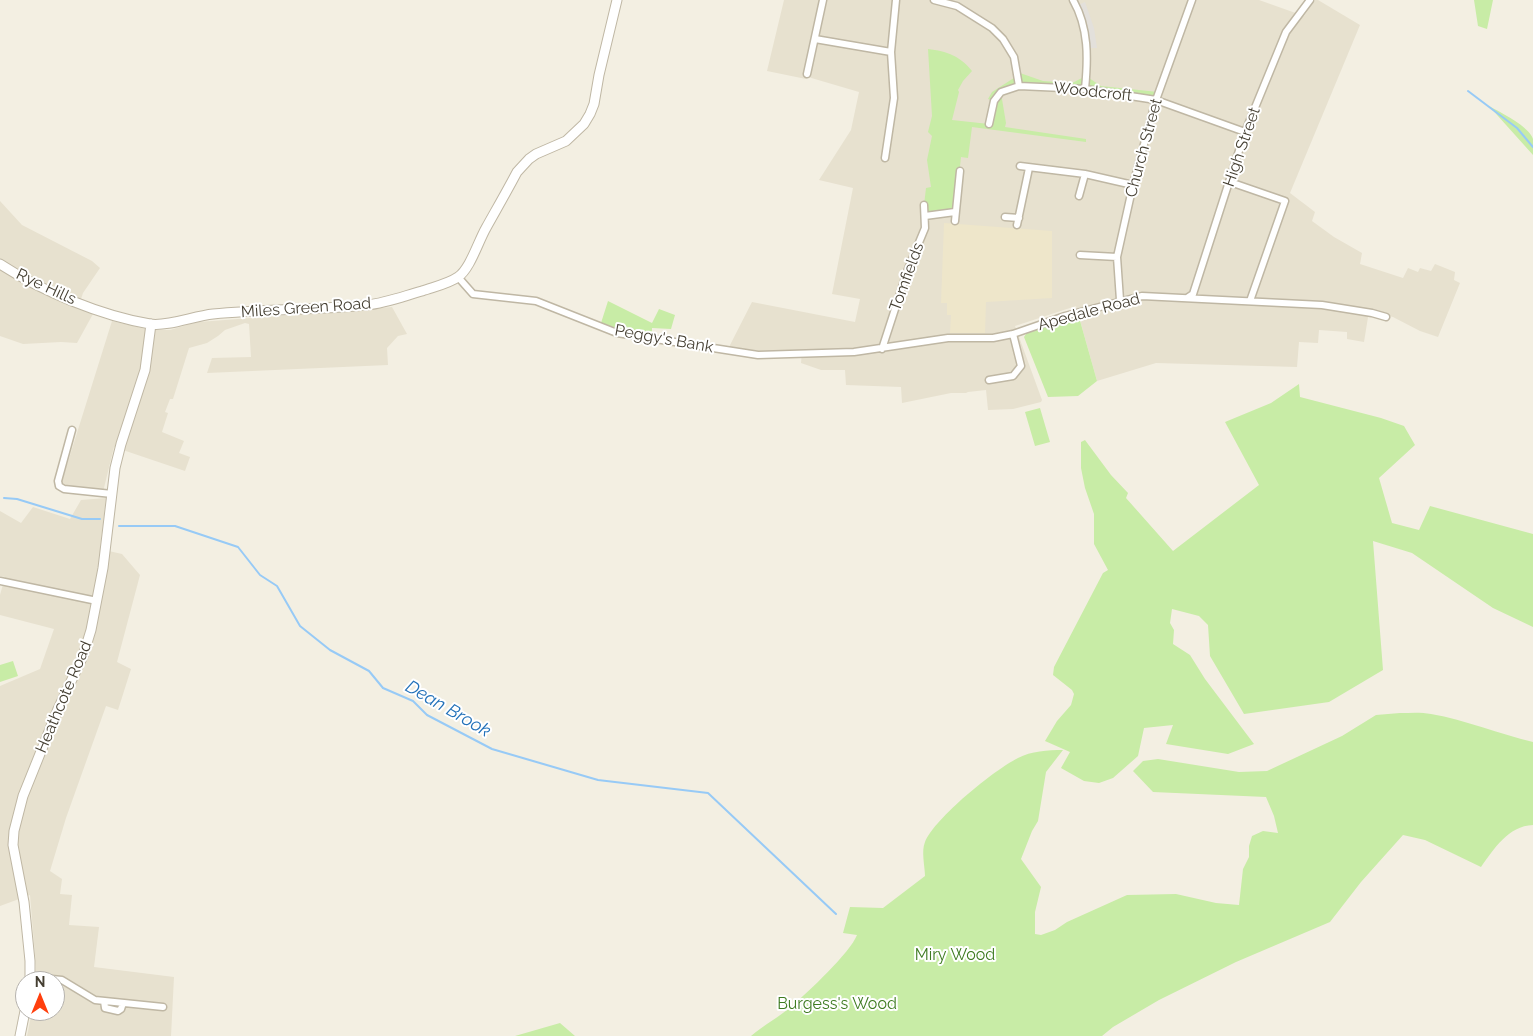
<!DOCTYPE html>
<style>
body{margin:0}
#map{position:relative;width:1533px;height:1036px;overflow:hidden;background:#f3efe2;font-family:Raleway,sans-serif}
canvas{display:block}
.north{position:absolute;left:15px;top:971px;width:50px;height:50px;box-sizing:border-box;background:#fff;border:1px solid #b5b2ad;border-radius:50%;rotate:0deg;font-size:14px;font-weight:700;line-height:20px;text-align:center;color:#453f32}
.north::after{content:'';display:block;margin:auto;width:18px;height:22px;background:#ff3f0d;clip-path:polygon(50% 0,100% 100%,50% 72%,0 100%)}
</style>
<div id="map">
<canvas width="1533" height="1036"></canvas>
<div class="north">N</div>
</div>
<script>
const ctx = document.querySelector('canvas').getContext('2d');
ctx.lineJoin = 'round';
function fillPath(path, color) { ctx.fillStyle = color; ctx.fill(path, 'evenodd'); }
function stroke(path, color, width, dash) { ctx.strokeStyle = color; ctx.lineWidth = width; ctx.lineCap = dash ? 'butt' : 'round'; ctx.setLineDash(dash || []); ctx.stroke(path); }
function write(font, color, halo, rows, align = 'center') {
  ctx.font = font + ' Raleway,sans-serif'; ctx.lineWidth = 4; ctx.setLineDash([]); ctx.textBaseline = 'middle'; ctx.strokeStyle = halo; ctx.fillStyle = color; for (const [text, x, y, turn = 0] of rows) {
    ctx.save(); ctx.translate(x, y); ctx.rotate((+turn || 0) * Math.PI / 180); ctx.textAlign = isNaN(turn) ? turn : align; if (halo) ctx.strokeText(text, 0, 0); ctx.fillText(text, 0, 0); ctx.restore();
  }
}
fillPath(new Path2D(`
 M 784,0 L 1259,0 L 1304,16 L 1315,0 L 1318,0 L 1360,25 L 1290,193 L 1315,212 L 1312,221 L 1334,237 L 1362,253 L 1360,264 L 1403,278 L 1408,268 L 1418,272 L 1420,268 L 1431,271 L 1435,264 L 1455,272 L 1454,280 L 1460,283 L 1438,337 L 1420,331 L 1393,317 L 1369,311 L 1364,342 L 1347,339 L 1347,332 L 1319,330 L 1318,343 L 1299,342 L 1297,367 L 1156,363 L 1097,381 L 1076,306 L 1015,326 L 1042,400 L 1041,402 L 1013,409 L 988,410 L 986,390 L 968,392 L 966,393 L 951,393 L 902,403 L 901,387 L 846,385 L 845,370 L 821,370 L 801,363 L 802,351 L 760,352 L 729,347 L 752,302 L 855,322 L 860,299 L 832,294 L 853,188 L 819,180 L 851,130 L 859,92 L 808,77 L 806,79 L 767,71 Z
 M 0,201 L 22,225 L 92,261 L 100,268 L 83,293 L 78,308 L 93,314 L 77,343 L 61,342 L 23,344 L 0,336 Z
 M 392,307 L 407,334 L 398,336 L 387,348 L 388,365 L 207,373 L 212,358 L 251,357 L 249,324 L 245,323 L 225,330 L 218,336 L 207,343 L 189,348 L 173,399 L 170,399 L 165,412 L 168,413 L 162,432 L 184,441 L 179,453 L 190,457 L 185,471 L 114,447 L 103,492 L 61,484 L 112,321 L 150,330 L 170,330 L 197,322 L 212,321 Z
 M 106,498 L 100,549 L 122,554 L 140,575 L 117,662 L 131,669 L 118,710 L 106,706 L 66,818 L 50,871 L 62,879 L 60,894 L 72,895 L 69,925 L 99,927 L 94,967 L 174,977 L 171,1036 L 27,1036 L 32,1011 L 55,1011 L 55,981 L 35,981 L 36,968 L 30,895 L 0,906 L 0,686 L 40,669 L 54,629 L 0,615 L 0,595 L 5,577 L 0,576 L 0,511 L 21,523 L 33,507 L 70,519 L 81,500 Z`), '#e7e1cf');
fillPath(new Path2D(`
 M 944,223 L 1052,231 L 1052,298 L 986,302 L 985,333 L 950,333 L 951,315 L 947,315 L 947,303 L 941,303 Z`), '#eee6ca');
fillPath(new Path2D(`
 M 1474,0 L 1493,0 L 1487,29 L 1478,26 Z
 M 928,49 C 947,51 960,56 972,71 L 963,81 L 958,90 L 959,92 L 952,120 L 989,124 L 994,101 L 988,99 L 992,92 L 1017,76 L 1017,72 L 1043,81 L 1072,83 L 1086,76 L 1101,86 L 1158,92 L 1156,100 L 1085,89 L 1020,86 L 1001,93 L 1006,123 L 1005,127 L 1086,139 L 1086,142 L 972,127 L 968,158 L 961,157 L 955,212 L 925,216 L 924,205 L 926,188 L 931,187 L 927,160 L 932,136 L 928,132 L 932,116 Z
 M 1489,106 C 1500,112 1530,127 1533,139 C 1533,144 1533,150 1533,155 Z
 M 608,301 L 652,323 L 659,309 L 675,315 L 671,329 L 652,328 L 652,334 L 630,333 L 601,323 Z
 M 1079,317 L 1097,381 L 1078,396 L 1048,397 L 1024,337 L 1028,331 Z
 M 1299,384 L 1300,397 L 1381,418 L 1404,426 L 1415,445 L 1379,478 L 1392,523 L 1419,530 L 1430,506 L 1533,534 L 1533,627 L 1493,608 L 1412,553 L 1373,541 L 1383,670 L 1329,702 L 1244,714 L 1210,656 L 1208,625 L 1199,616 L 1172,609 L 1170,623 L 1174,630 L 1173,644 L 1190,655 L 1205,679 L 1254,744 L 1228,754 L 1166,744 L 1173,725 L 1144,728 L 1138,756 L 1113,778 L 1099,783 L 1084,781 L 1061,768 L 1070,752 L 1045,741 L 1057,721 L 1071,705 L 1074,694 L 1072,690 L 1053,675 L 1054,667 L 1103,573 L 1108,570 L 1094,544 L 1094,514 L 1085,488 L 1081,468 L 1081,442 L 1085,440 L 1111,475 L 1128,493 L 1126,498 L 1173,551 L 1259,485 L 1225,422 L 1271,403 Z
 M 1040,408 L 1050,442 L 1035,446 L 1025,412 Z
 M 13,661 L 18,676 L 0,682 L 0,665 Z
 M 1400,713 C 1410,713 1421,712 1431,714 C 1466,720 1499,734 1533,742 L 1533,825 C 1508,826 1494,849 1481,867 L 1425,840 L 1403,835 L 1361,882 L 1330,922 L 1236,962 L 1159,1000 L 1113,1027 L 1102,1036 L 751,1036 C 764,1025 779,1017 792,1006 C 808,992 850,953 857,935 L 843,933 L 850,907 L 883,908 L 925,876 C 925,867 921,851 925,842 C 935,818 994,770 1018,758 C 1031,751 1048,750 1063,750 L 1046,772 L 1038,821 L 1032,831 L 1021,859 L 1041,887 L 1035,912 L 1035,934 L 1041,935 L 1055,930 L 1067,922 L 1127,895 L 1176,894 L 1216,903 L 1239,905 L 1243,869 L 1249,857 L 1249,846 L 1252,836 L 1263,831 L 1278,833 L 1274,816 L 1266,797 L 1153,792 L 1133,771 L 1143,761 L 1158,759 L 1239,772 L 1267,771 L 1342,736 L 1376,715 Z
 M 560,1023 L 575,1036 L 515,1036 Z`), '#c8eca6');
fillPath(new Path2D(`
 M 1085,2 L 1094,28 L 1097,48 L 1086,48 L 1076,6 Z`), '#e3e0db');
stroke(new Path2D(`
 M 1468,91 L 1517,128 L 1533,147
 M 4,498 L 17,499 L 82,519 L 100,519
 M 119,526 L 175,526 L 238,547 L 260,575 L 277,586 L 300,626 L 330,650 L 369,671 L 383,688 L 413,701 L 427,715 L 492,749 L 598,780 L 708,793 L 836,914`), '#97caf6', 2);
const minor = new Path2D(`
 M 934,0 L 957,6 L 992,28 L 1003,39 L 1014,57 L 1019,86
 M 1073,0 C 1089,28 1088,59 1085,89
 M 815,39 L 891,52
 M 807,74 L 823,0
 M 989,124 L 994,101 L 1001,92 L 1019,86 L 1085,89 L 1156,100 L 1245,132
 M 885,158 L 894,98 L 891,52 L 896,0
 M 1020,166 L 1085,174 L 1133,185
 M 1230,182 L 1285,201 L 1250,301
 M 1079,196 L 1085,174
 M 925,216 L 955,212
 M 1005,217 L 1019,218
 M 955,221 L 960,171
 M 1017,225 L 1029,168
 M 1080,255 L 1117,257
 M 458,277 L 473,294 L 536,301 L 617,333 L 758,355 L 854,352 L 948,338 L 993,338 L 1013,334 L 1065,316 L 1142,296 L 1322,305 L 1372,313 L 1386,317
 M 1187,298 L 1193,294 L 1245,132 L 1286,32 L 1310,0
 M 1120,300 L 1117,257 L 1133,185 L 1156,100 L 1192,0
 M 882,349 L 908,269 L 925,228 L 924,205
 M 989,380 L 1013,376 L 1021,366 L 1013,334
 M 72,430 L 58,481 L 59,486 L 64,489 L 112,494
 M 0,581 L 97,601
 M 31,977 L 62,980 L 95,1000 L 163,1007
 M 104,1001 L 105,1008 L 118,1011 L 121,1009 L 123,1003`);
const tertiary = new Path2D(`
 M 0,264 C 41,291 102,316 150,324 C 167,327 194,316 213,314 C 264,309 316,310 367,305 C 386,303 404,296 422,291 C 433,287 448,284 458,277 C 470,269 478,242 486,228 C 496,210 507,191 517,172 L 529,159 L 536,154 L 566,141 L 584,124 L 590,114 L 594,104 L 599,75 L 617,0
 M 30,981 L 30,961 L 24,902 L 13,845 L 14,831 L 23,796 L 58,709 L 83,656 L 91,630 L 103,568 L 115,468 L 121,444 L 145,370 L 151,324
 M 20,1036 L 25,1011`);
stroke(minor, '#bfb7a4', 9);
stroke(tertiary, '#bfb7a4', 11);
stroke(minor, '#fff', 6);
stroke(tertiary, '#fff', 9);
write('16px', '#453f32', '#fff', [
 ["Woodcroft",1093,92,6],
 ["High Street",1242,147,-71],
 ["Church Street",1144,148,-75],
 ["Tomfields",907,277,-70],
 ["Rye Hills",46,287,25],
 ["Miles Green Road",306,308,-4],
 ["Apedale Road",1089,312,-15],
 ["Peggy's Bank",664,339,10],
 ["Heathcote Road",64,697,-67]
]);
write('16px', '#3e7b21', '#fff', [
 ["Miry Wood",955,955],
 ["Burgess's Wood",837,1004]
]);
write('italic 18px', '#2271b9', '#fff', [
 ["Dean Brook",448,709,30]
]);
</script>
